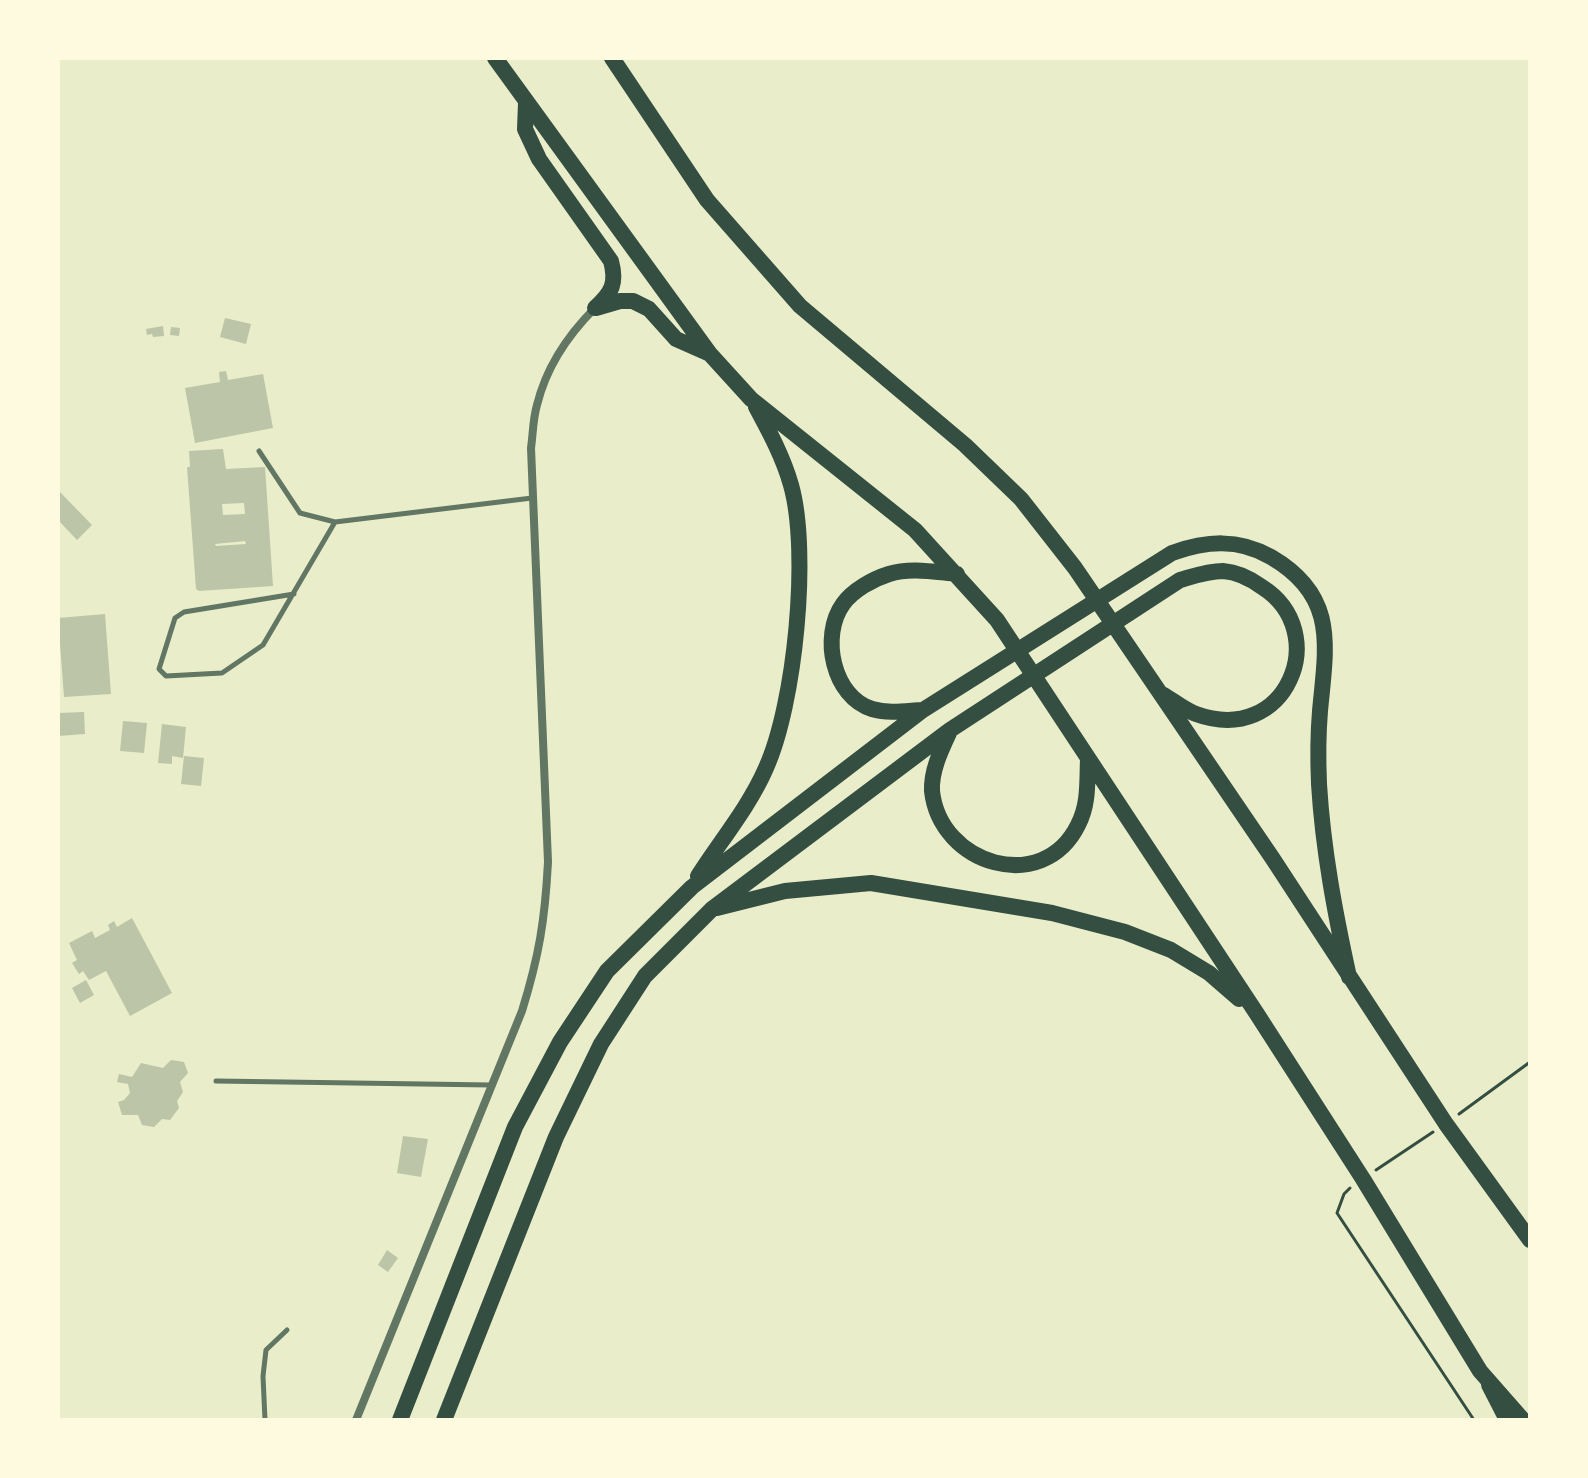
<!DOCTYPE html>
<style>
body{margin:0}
#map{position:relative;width:1588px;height:1478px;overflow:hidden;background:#e9edc9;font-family:Overpass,sans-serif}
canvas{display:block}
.frame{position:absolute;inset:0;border:60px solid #fefae0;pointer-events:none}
</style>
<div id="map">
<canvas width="1588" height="1478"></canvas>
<div class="frame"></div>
</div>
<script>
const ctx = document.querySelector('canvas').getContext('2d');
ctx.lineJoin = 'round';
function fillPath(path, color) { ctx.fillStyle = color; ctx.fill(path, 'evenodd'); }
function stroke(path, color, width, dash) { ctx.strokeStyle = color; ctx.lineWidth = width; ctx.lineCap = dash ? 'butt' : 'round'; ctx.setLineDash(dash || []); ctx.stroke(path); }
fillPath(new Path2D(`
 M 225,318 L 251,324 L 246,344 L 220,337 Z
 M 163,326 L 164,336 L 153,337 L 152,334 L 147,335 L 146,329 Z
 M 171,327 L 180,328 L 179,336 L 170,335 Z
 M 226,371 L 228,380 L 263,374 L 273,428 L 195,443 L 185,388 L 220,382 L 219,372 Z
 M 223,449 L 226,469 L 265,467 L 273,586 L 199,591 L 196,589 L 187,467 L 190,467 L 189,451 ZM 244,503 L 245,514 L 223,515 L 222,504 ZM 245,541 L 246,544 L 216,546 L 215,544 Z
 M 58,490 L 92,525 L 77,540 L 58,520 Z
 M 105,614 L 111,694 L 64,697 L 58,618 Z
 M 84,712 L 85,734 L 58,736 L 58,713 Z
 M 123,721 L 147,723 L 144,753 L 120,751 Z
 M 162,724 L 186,727 L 183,758 L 172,756 L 172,764 L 158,763 Z
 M 184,756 L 204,758 L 201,786 L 181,784 Z
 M 132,918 L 172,993 L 130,1016 L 106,971 L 89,980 L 83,971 L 79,974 L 72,963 L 77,960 L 69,943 L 92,931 L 95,938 L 110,930 L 108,925 L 114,921 L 117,927 Z
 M 86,980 L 94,995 L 80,1003 L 72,988 Z
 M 171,1060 L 184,1062 L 188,1073 L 180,1082 L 183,1092 L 177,1101 L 179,1108 L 170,1120 L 162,1119 L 154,1127 L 142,1125 L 138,1115 L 122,1115 L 118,1102 L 124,1100 L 130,1093 L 128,1084 L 117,1082 L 119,1074 L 132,1077 L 141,1063 L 163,1068 Z
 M 403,1136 L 428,1139 L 421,1177 L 397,1173 Z
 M 387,1250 L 398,1258 L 388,1272 L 378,1265 Z`), '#bcc5a7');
stroke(new Path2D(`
 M 1459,1114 L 1530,1062
 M 1376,1170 L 1433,1132
 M 1350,1188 L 1344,1194 L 1337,1213 L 1474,1420`), '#344e41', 3);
stroke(new Path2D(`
 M 259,451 L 300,513 L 335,522 L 532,498
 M 294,594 L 184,612 L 175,618 L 159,669 L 166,676 L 222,673 L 263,645 L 335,522
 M 216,1081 L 491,1085
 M 265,1420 L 263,1376 L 266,1350 L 287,1330`), '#617663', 5);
stroke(new Path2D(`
 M 356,1420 L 522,1011 C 539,956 545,920 548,862 L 531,448 C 533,434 533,418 537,405 C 546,368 569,334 595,308`), '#617663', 8);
stroke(new Path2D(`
 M 1488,1385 L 1506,1420`), '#344e41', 14);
stroke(new Path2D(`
 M 495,58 L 710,354 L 751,399 L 915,530 L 997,620 L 1257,1014 L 1363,1179 L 1480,1371 L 1523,1420
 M 612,58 L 707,200 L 800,306 L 965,445 L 1021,499 L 1075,568 L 1273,859 L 1446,1124 L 1530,1240
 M 526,103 L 525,129 L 539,159 L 611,261 C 617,283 612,293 595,308
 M 596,308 L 620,301 L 633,301 L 649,309 L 676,339 L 710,354
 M 922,710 C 905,711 889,714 872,709 C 833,697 820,636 843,604 C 853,590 873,579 889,574 C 910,567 935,572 957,574
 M 949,733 C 941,750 931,771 932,791 C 940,865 1043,896 1078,825 C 1089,804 1087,782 1088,759
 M 698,876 C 721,840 749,807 766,768 C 795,704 810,552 791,485 C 783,457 770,433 756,407
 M 717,908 L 785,891 L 871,883 L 1052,913 L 1125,932 L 1171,950 L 1209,973 L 1239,999
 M 400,1420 L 515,1127 L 560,1042 L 607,971 L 692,887 L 923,710 L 1172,553 C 1206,541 1238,538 1271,557 C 1338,596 1326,646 1320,711 C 1318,735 1318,761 1319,784 C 1323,850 1335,913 1349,977
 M 444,1420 L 556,1137 L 601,1044 L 645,976 L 712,909 L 950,730 L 1180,580 C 1194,576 1208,571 1223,571 C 1237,572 1251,579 1262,587 C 1333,632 1287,747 1196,714 C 1185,710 1174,701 1164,695`), '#344e41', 16);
</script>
